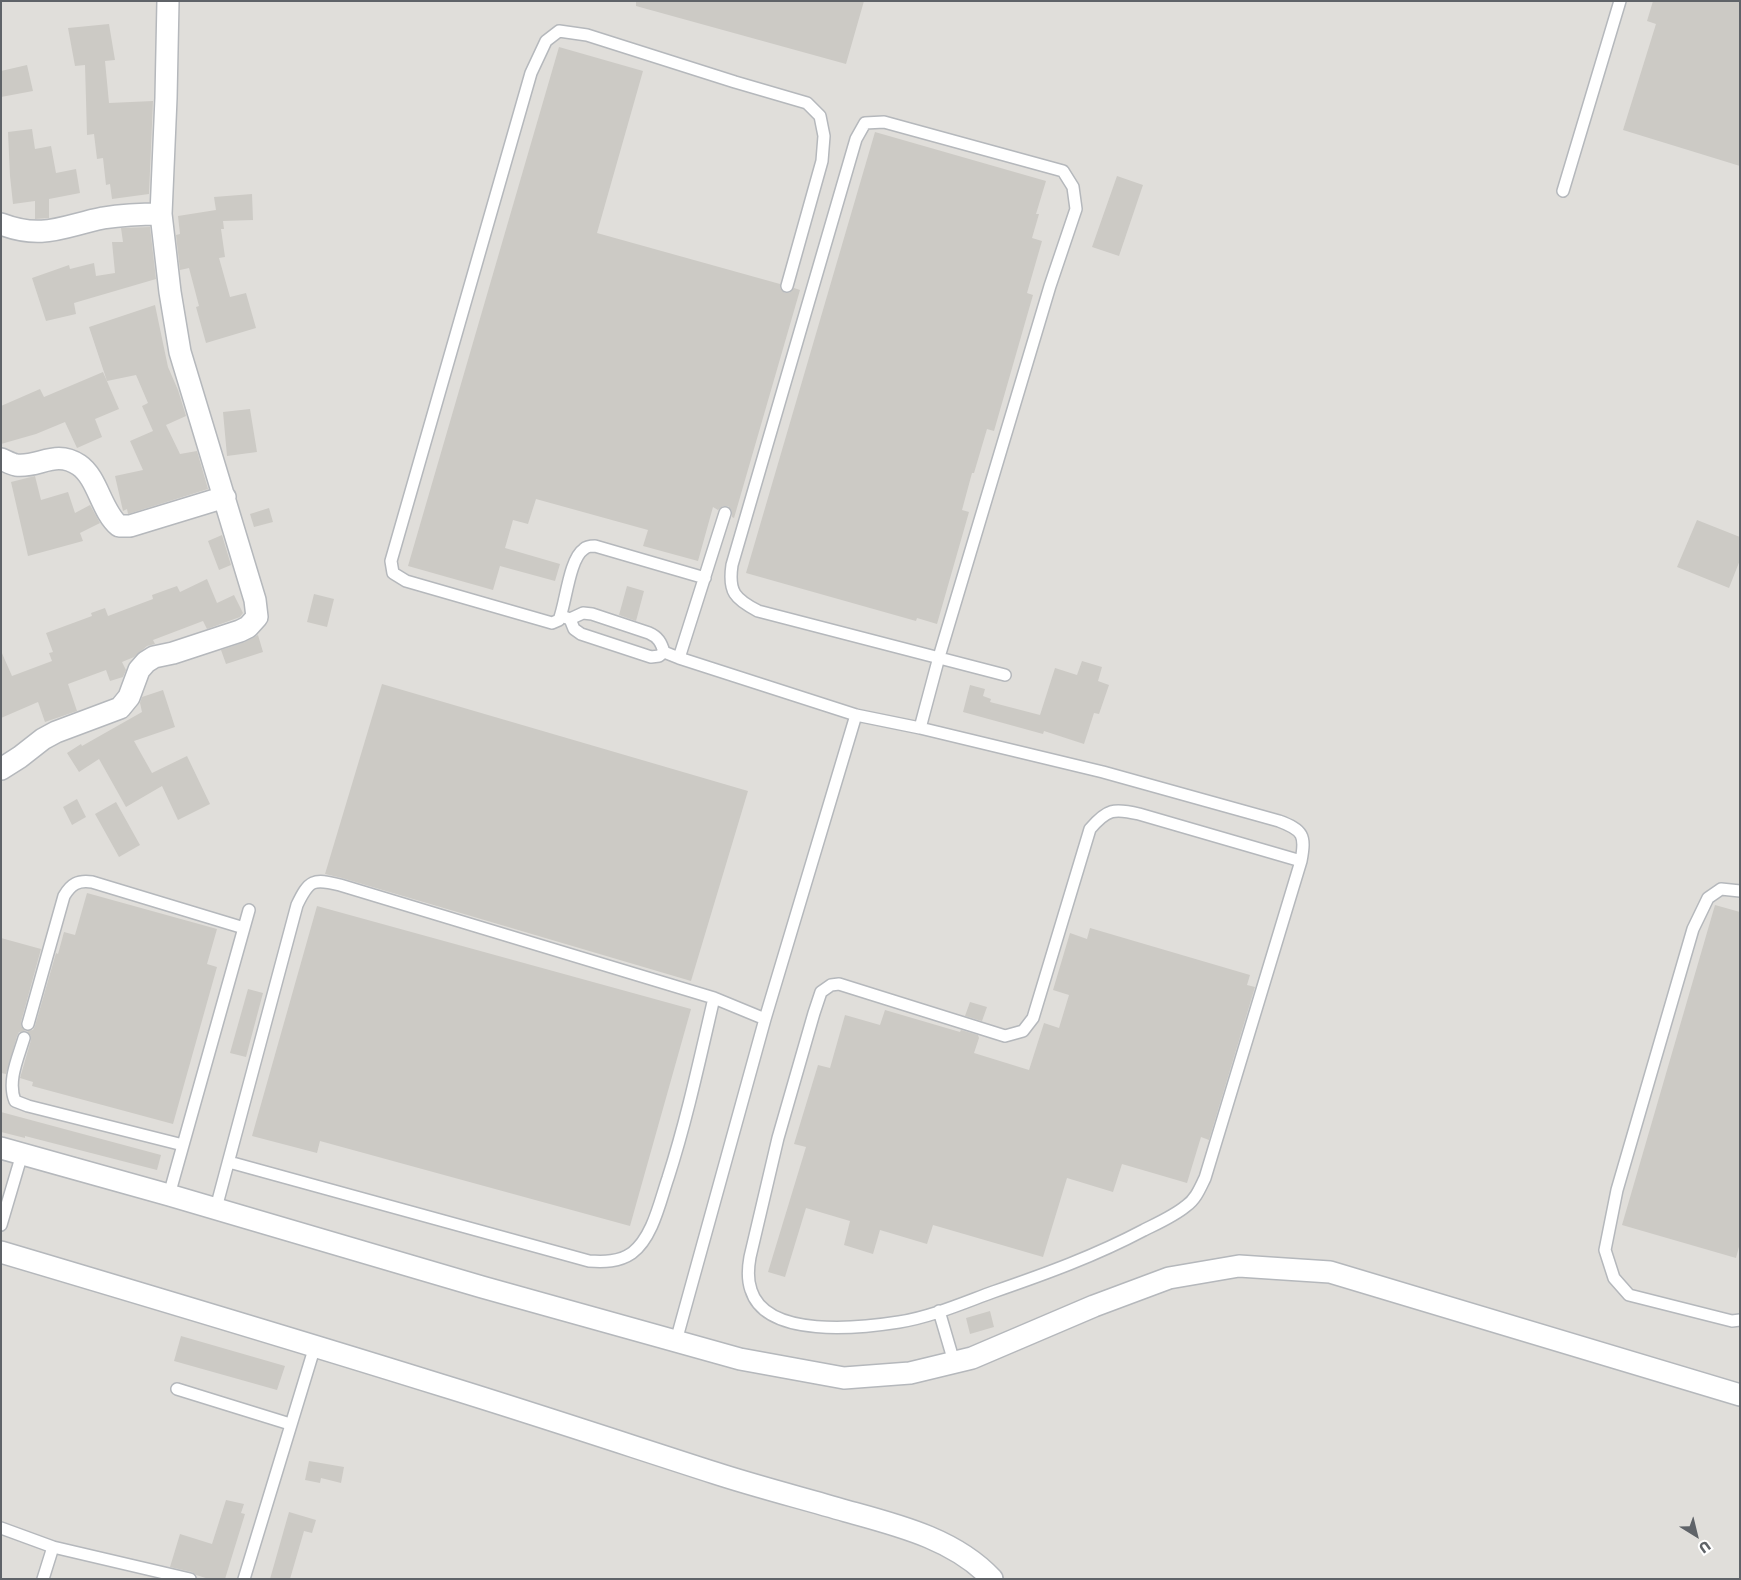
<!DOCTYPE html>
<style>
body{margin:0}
#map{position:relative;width:1741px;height:1580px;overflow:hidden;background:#f1efe8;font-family:"Golos Text",sans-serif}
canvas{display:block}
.frame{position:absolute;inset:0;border:2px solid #5f6368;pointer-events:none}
.north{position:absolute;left:1671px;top:1510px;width:50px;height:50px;-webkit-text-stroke:4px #fff;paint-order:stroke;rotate:144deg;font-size:14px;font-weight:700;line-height:20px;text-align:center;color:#5f6368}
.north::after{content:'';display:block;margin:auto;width:18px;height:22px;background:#5f6368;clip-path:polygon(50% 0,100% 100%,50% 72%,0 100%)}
</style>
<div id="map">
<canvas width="1741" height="1580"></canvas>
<div class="frame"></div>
<div class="north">U</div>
</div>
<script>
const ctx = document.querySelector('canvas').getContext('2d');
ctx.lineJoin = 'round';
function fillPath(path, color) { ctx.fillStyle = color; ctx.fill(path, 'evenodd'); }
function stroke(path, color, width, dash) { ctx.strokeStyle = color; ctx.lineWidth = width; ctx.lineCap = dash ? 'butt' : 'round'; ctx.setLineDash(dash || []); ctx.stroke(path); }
fillPath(new Path2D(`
 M 1,1 L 1740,1 L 1740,1579 L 1,1579 Z`), '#e0deda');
fillPath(new Path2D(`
 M 636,1 L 864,1 L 846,64 L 636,6 Z
 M 1653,1 L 1740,1 L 1740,166 L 1623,130 L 1656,24 L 1647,21 Z
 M 109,24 L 115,60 L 105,61 L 109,103 L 153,101 L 149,194 L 112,199 L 110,184 L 106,185 L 103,158 L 97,159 L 94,134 L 87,135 L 85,65 L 75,66 L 68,28 Z
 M 559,47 L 643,71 L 597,233 L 780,284 L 780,288 L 785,293 L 789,293 L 794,288 L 800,290 L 734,518 L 732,517 L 732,511 L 728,506 L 723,506 L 718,510 L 713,507 L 698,561 L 643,546 L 648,530 L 536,499 L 528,524 L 513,520 L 505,548 L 560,564 L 555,581 L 500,566 L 493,590 L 408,566 Z
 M 27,65 L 33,91 L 1,97 L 1,71 Z
 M 32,129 L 35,149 L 51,146 L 56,173 L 76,169 L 80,193 L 49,199 L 49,218 L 35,219 L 35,201 L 13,204 L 10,176 L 8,132 Z
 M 875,132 L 1046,181 L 1036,214 L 1039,214 L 1032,238 L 1042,241 L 1027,293 L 1033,295 L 994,431 L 987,429 L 974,473 L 972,473 L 962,510 L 969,512 L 937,624 L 917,618 L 916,621 L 746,573 Z
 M 1117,176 L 1143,185 L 1119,256 L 1092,247 Z
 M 252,194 L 253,220 L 223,221 L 224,229 L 221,229 L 225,257 L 219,258 L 230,297 L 246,293 L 256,328 L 206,343 L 196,307 L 199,306 L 189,268 L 180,270 L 176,235 L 180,234 L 178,216 L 216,210 L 214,197 Z
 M 150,227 L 156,279 L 74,303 L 76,314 L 46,321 L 32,278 L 69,265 L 70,269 L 94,263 L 96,276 L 115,273 L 112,242 L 123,242 L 121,228 Z
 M 155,305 L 168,367 L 178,390 L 186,416 L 166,425 L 180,454 L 197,451 L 208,489 L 128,514 L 127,509 L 123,511 L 115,476 L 143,470 L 130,441 L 153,431 L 142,406 L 148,403 L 136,375 L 107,381 L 89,327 Z
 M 103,372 L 119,409 L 95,419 L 102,437 L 77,448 L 65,422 L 36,434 L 1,444 L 1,406 L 40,389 L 44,397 Z
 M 250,409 L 257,452 L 227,456 L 223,412 Z
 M 35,476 L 41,500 L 68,492 L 75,513 L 90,505 L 100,523 L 80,533 L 83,541 L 28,556 L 11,482 Z
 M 269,508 L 273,522 L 254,527 L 250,514 Z
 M 1697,520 L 1740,537 L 1740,560 L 1729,588 L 1677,567 Z
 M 222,535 L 231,565 L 219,570 L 208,541 Z
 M 207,579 L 217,603 L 234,595 L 243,613 L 240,617 L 207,629 L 203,621 L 153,640 L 155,644 L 147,646 L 134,657 L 122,662 L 126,670 L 123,677 L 110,681 L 106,670 L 68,684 L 77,711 L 45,722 L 38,702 L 1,718 L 1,651 L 12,676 L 52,661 L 49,653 L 53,652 L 46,633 L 92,616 L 91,613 L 105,608 L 108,616 L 153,599 L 152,595 L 177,586 L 180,592 Z
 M 627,586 L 644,591 L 636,621 L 619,615 Z
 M 314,594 L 334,599 L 327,627 L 307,622 Z
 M 258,635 L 263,652 L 226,664 L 221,650 L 245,642 Z
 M 1082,661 L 1102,667 L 1098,681 L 1109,685 L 1099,714 L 1094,713 L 1084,744 L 1044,731 L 1043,734 L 963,712 L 970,685 L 985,689 L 983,696 L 991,699 L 990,702 L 1040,715 L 1055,668 L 1077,675 Z
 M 382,684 L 748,791 L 691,981 L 342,878 L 325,874 Z
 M 163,690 L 175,727 L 134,741 L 152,773 L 187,756 L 210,804 L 178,820 L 162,786 L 126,807 L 99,759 L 79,772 L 67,753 L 81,744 L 82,746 L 142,712 L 140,703 L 142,697 Z
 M 77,799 L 86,817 L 72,825 L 63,807 Z
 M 116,802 L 140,845 L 119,857 L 95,814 Z
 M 87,893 L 217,929 L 207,964 L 217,967 L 173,1124 L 32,1086 L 33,1082 L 20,1078 L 31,1040 L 31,1036 L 27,1031 L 33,1030 L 35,1026 L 56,953 L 58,954 L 64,932 L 75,935 Z
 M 1715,905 L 1740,912 L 1740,1243 L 1736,1258 L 1622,1225 Z
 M 317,906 L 691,1009 L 630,1226 L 320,1141 L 317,1153 L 252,1136 Z
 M 1090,928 L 1250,975 L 1247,985 L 1255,987 L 1209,1140 L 1201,1137 L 1187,1183 L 1122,1164 L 1113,1192 L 1067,1178 L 1043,1257 L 933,1225 L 927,1244 L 880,1230 L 873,1254 L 844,1245 L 850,1221 L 806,1208 L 785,1277 L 768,1272 L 806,1147 L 794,1144 L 818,1065 L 830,1068 L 845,1015 L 880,1025 L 885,1010 L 960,1032 L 961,1030 L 978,1035 L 979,1038 L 974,1053 L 1029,1070 L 1044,1023 L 1059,1028 L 1069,995 L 1053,990 L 1070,933 L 1087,939 Z
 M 1,938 L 41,949 L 21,1022 L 21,1026 L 25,1031 L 19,1032 L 17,1036 L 6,1074 L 1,1073 Z
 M 248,989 L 263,993 L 246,1057 L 230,1053 Z
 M 970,1002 L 987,1007 L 982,1021 L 965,1016 Z
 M 1,1112 L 161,1155 L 157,1170 L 25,1136 L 25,1138 L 1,1132 Z
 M 990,1311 L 994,1327 L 970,1334 L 966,1318 Z
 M 181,1336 L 285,1366 L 277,1390 L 174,1361 Z
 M 309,1461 L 344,1467 L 341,1483 L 321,1478 L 320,1483 L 305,1480 Z
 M 226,1500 L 244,1504 L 241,1513 L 245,1514 L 225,1579 L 209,1579 L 196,1575 L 192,1572 L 170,1567 L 180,1534 L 212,1544 Z
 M 289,1512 L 316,1520 L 312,1533 L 304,1531 L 290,1579 L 270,1579 Z`), '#cccac5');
const lane = new Path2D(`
 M 1563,191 L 1620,1
 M 705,578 L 595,546 C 591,546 587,546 584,549 C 569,559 566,603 559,620 L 552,623 L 406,581 L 393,573 L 391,561 L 531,73 L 546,41 L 559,31 L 587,35 L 735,82 L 807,103 L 820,116 L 824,136 L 822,161 L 787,286
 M 561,616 L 570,619 L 583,613 L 592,614 L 649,633 C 658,637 661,642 664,652
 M 570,619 L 574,629 L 581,634 L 651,657 L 659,656 L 664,652
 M 664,652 L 679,658 L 725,513
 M 679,658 L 856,715 L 920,728 L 1103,772 L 1279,821 C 1303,830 1306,835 1301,861 L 1205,1178 C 1200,1188 1196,1199 1186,1206 C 1174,1216 1158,1223 1144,1230 C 1095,1256 1045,1274 993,1292 C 963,1303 931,1317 899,1322 C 861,1328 766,1339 751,1290 C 747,1279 748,1268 750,1257 L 778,1138 L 814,1013 L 821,992 L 831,985 L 839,984 L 1005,1036 L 1023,1031 L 1033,1018 L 1090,829 C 1107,809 1114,808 1139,814 L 1301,861
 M 920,728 L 939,657 L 1050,286 L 1076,209 L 1073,187 L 1063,171 L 884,122 L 865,123 L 856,139 L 732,565 C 728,592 735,599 758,611 L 1005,675
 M 1740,891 L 1721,889 L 1708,898 L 1693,929 L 1617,1190 L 1605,1250 L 1614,1278 L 1629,1295 L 1732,1321 L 1740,1320
 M 28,1024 L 64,896 C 71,884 78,880 92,882 L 244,928
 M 24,1038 C 18,1058 7,1081 15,1101 L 28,1106 L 183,1145
 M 229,1162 L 589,1261 C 604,1262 619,1262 632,1253 C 653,1237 660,1201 668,1178 C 687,1119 700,1058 714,998
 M 169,1195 L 249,910
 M 216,1208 L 297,905 C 309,880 313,878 340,885 L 714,998 L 765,1019
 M 1,1225 L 22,1154
 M 939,1311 L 954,1362
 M 676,1341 L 765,1019 L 856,715
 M 177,1389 L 290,1424
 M 1,1528 L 53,1547 L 190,1579
 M 43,1579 L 53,1547
 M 244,1579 L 315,1346`);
const street = new Path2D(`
 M 1,224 C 43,240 63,226 103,218 C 122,215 142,214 161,214
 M 1,459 C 6,461 11,464 16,465 C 39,468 55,449 79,465 C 98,478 101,511 119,526 L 130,526 L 225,497
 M 1,769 L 20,757 L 43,739 L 56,732 L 120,708 L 129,697 L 139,670 L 146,662 L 154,657 L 173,653 L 240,631 L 248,627 L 257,617 L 255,600 L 180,352 L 170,292 L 161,214 L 166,98 L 168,1
 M 1,1148 L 169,1195 L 482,1287 L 740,1359 L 844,1378 L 910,1373 L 972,1358 L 1094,1306 L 1169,1278 L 1239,1266 L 1330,1272 L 1740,1395
 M 1,1252 C 149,1296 297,1340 444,1386 C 535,1414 625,1444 715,1473 C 758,1487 802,1498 846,1511 C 897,1525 955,1539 992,1579`);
stroke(lane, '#b5b8bc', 14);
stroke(street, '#b5b8bc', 24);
stroke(lane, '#fff', 11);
stroke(street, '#fff', 21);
</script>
